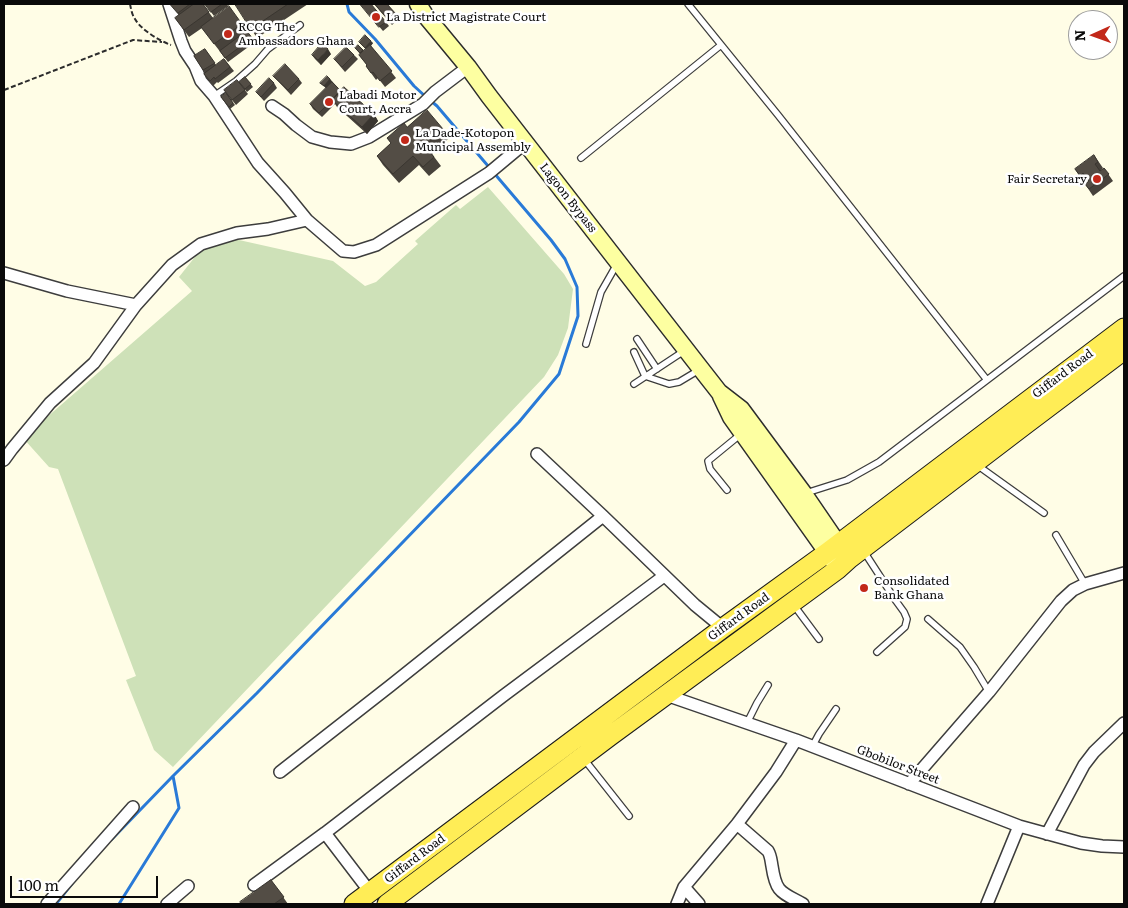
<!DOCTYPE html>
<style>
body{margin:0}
#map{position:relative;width:1128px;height:908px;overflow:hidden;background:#fffde6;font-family:Literata,serif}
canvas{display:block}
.frame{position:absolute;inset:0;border:5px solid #0a0a0a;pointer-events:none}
.north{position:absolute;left:1068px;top:10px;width:50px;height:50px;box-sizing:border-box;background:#fff;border:1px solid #9d9d9d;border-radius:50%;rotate:268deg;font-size:14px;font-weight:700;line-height:20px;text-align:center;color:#0a0a0a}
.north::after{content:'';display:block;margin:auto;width:18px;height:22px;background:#c22819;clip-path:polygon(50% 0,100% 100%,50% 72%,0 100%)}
.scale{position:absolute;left:10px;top:876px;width:148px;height:22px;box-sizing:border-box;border:2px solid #0a0a0a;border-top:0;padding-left:6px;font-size:15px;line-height:18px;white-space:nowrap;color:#0a0a0a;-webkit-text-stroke:4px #fff;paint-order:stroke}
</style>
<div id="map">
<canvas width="1128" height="908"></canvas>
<div class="frame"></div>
<div class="north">N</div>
<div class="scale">100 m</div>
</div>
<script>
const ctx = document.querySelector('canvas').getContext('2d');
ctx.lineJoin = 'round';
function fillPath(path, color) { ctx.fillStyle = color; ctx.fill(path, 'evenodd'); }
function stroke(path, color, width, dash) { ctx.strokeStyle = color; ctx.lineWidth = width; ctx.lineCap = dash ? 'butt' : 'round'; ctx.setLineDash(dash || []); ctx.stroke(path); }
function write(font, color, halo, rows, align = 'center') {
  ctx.font = font + ' Literata,serif'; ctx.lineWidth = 5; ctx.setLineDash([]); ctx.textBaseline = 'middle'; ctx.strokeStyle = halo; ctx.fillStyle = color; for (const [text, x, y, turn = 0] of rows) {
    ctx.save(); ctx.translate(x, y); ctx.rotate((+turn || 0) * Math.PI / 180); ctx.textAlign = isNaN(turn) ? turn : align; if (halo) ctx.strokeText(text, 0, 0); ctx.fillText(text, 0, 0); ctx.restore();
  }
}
fillPath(new Path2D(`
 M 488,187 L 564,274 L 573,289 L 568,328 L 558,355 L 544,377 L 173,767 L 154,750 L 126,680 L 136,676 L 58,469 L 49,467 L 23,438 L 192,291 L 179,277 L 202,248 L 230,238 L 333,261 L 365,286 L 376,282 L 418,244 L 415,241 L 456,205 L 460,209 Z`), '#cee1b8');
stroke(new Path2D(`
 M 347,4 L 349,12 L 375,39 L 414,86 L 426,97
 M 112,839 L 173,776 L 257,693 L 519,422 L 559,374 L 578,316 L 577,287 L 565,259 L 551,240 L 437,106 L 431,101
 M 56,904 L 74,881
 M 119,904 L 179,808 L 173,776`), '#297ad7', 3);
const lane = new Path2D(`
 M 688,4 L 778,115 L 987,380
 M 214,96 L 236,81 L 255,64 L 268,49 L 300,25
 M 581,158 L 721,45
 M 637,339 L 657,369
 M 586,344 L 601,292 L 617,264
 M 634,352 L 645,376 L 669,384 L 679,382 L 699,370
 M 634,384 L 684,351
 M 977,465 L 1044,513
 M 727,490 L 710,469 L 708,461 L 741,434
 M 806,493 L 847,480 L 879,462 L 1124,276
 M 1056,535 L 1085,584
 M 863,550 L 896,601 L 904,612 L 907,619 L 905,627 L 877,652
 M 793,604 L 819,639
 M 928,619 L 960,647 L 974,667 L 989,692
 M 747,723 L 757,703 L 768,685
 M 812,747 L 819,734 L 836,709
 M 584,759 L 629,816`);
const street = new Path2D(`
 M 169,4 L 181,41 L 185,51 L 195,66 L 201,81 L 214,96 L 258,163 L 285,193 L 307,220 L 343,251 L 354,252 L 376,245 L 489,173 L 525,143
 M 272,106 L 284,114 L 296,125 L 312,137 L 330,142 L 351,144 L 369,137 L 423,104 L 435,92 L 468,67
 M 4,273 L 67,291 L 136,305
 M 537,454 L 603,516 L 695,605 L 723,628
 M 4,460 L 12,449 L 50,403 L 94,363 L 136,305 L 172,265 L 201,244 L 237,233 L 268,229 L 307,220
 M 666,695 L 796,740 L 1019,826 L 1081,843 L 1102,846 L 1124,847
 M 280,772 L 390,686 L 603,516
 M 909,784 L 989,692 L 1061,601 L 1073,590 L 1085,584 L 1124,573
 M 737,824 L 768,851 C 771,856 771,861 772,866 C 776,893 781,892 803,904
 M 325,833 L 370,892
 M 1047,834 L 1084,765 L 1094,752 L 1124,723
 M 254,885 L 325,833 L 503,696 L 664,576
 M 684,887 L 699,904
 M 47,904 L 133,807
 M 167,904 L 188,886
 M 677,904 L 684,887 L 737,824 L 776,772 L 796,740
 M 987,904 L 1019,826`);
const secondary = new Path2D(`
 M 418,4 L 425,15 L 468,67 L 489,96 L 701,369 L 719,392 L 741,409 L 804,494 L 845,554
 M 721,396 L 731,417 L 834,562`);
const primary = new Path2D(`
 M 354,904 L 723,628 L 828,552 L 1124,328
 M 387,904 L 610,736 L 838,569 L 849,559 L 1026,424 L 1124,350`);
stroke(lane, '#3d3d3d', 8);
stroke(street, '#3d3d3d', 14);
stroke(secondary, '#2c2c2c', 19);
stroke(primary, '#1b1b1b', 21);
stroke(new Path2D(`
 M 130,4 C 131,9 132,15 135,19 C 141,30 160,41 171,45
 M 4,90 L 133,40 L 162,42`), '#2c2c2c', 2, [5, 2.5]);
stroke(lane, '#fff', 5.5);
stroke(street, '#fff', 11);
stroke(secondary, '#fdffa1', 16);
stroke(primary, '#ffed56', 19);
fillPath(new Path2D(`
 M 170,4 L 204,4 L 203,4 L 213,18 L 242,24 L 255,42 L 228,62 L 202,28 L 189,37 L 175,18 L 179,15 Z
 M 205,4 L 227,4 L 228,6 L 214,16 Z
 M 235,4 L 308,4 L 257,38 Z
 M 360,4 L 386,22 L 389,26 L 383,31 Z
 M 374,4 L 387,4 L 399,18 L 392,25 Z
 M 359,42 L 373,43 L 371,46 L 396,78 L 385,87 L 378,78 L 376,80 L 366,66 L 367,65 L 359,55 L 360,54 L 355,48 L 358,45 L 364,51 L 366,49 Z
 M 205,49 L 216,65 L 224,59 L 234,71 L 218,83 L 217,82 L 213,86 L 204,74 L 205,73 L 194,56 Z
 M 331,54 L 321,65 L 315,59 L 312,55 Z
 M 354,55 L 358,59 L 345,72 L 334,59 Z
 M 273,76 L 299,79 L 302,83 L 291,95 L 277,80 Z
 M 245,77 L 253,87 L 247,92 L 239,82 Z
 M 330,79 L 341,91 L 374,114 L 378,121 L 367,134 L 337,107 L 335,104 L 322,117 L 313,109 L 310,104 L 326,88 L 320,83 Z
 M 237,80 L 248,94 L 236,105 L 224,90 Z
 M 274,83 L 277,88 L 264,101 L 256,92 Z
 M 226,93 L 235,105 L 230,109 L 221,97 Z
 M 407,127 L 443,129 L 449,138 L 432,154 L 441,166 L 429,176 L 419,165 L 399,183 L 383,165 L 377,156 L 391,143 L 387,138 Z
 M 1094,155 L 1103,168 L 1100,171 L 1104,168 L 1113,181 L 1093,196 L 1085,184 L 1089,181 L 1088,180 L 1084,182 L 1075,169 Z
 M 271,880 L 288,904 L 241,904 Z`), '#47423b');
fillPath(new Path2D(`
 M 371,41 L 373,43 L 367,50 L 365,48 Z
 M 328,49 L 331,54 L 321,65 L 318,60 Z
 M 330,79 L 332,82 L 326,88 L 324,86 Z
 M 374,114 L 378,121 L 367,134 L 362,127 Z`), '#3a3630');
const building = new Path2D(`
 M 170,4 L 190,4 L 178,13 Z
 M 194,4 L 203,4 L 209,12 L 184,30 L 175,18 Z
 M 205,4 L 222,4 L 211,12 Z
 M 235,4 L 288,4 L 251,29 Z
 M 360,4 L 371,4 L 386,22 L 379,27 Z
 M 375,4 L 387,4 L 396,14 L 389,20 Z
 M 229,6 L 242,24 L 214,44 L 201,27 Z
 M 247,31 L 252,38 L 225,58 L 220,51 Z
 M 365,35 L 371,41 L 365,48 L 359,42 Z
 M 322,43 L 328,49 L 318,60 L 312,55 Z
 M 358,45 L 363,50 L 360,53 L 355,48 Z
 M 370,45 L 392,71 L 380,81 L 373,72 L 371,73 L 366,66 L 367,65 L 359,55 Z
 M 346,47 L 354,55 L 342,67 L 334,59 Z
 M 205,49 L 215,63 L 203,70 L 194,56 Z
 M 224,59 L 230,67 L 215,79 L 214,77 L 210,81 L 204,74 Z
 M 285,64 L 299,79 L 288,90 L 273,76 Z
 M 327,76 L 330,79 L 324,86 L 320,83 Z
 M 245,77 L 251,84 L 245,89 L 239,82 Z
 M 269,78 L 274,83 L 261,97 L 256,92 Z
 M 237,80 L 245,90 L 232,100 L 224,90 Z
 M 332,82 L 341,91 L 319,113 L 310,104 Z
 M 344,87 L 374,114 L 362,127 L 332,100 Z
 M 226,93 L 233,103 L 229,107 L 221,97 Z
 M 427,110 L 443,129 L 425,146 L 434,157 L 423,167 L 413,156 L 393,174 L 377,156 L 391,143 L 387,138 L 404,123 L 407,127 Z
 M 1094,155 L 1098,162 L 1095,164 L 1100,171 L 1104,168 L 1109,174 L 1089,189 L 1085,184 L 1089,181 L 1083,173 L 1080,176 L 1075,169 Z
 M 271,880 L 284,897 L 274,904 L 241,904 L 240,902 Z`);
fillPath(building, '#534d45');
stroke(building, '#3a3630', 1);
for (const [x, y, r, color] of [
 [376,17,5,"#c22819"],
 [228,34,5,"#c22819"],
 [329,102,5,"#c22819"],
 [405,140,5,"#c22819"],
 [1097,179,5,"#c22819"],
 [864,588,5,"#c22819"]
]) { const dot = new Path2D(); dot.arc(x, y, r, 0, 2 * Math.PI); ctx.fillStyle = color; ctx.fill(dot); stroke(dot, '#fff', 2); }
write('12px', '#0a0a0a', '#fff', [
 ["La District Magistrate Court",386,17],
 ["RCCG The",238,27],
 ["Ambassadors Ghana",238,41],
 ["Labadi Motor",339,95],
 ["Court, Accra",339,109],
 ["La Dade-Kotopon",415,133],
 ["Municipal Assembly",415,147],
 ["Fair Secretary",1087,179,"right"],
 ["Consolidated",874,581],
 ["Bank Ghana",874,595]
], 'left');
write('12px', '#0a0a0a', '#fff', [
 ["Lagoon Bypass",568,198,52],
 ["Giffard Road",1063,374,-37],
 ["Giffard Road",739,617,-36],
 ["Gbobilor Street",898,765,21],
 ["Giffard Road",415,859,-37]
]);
</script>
